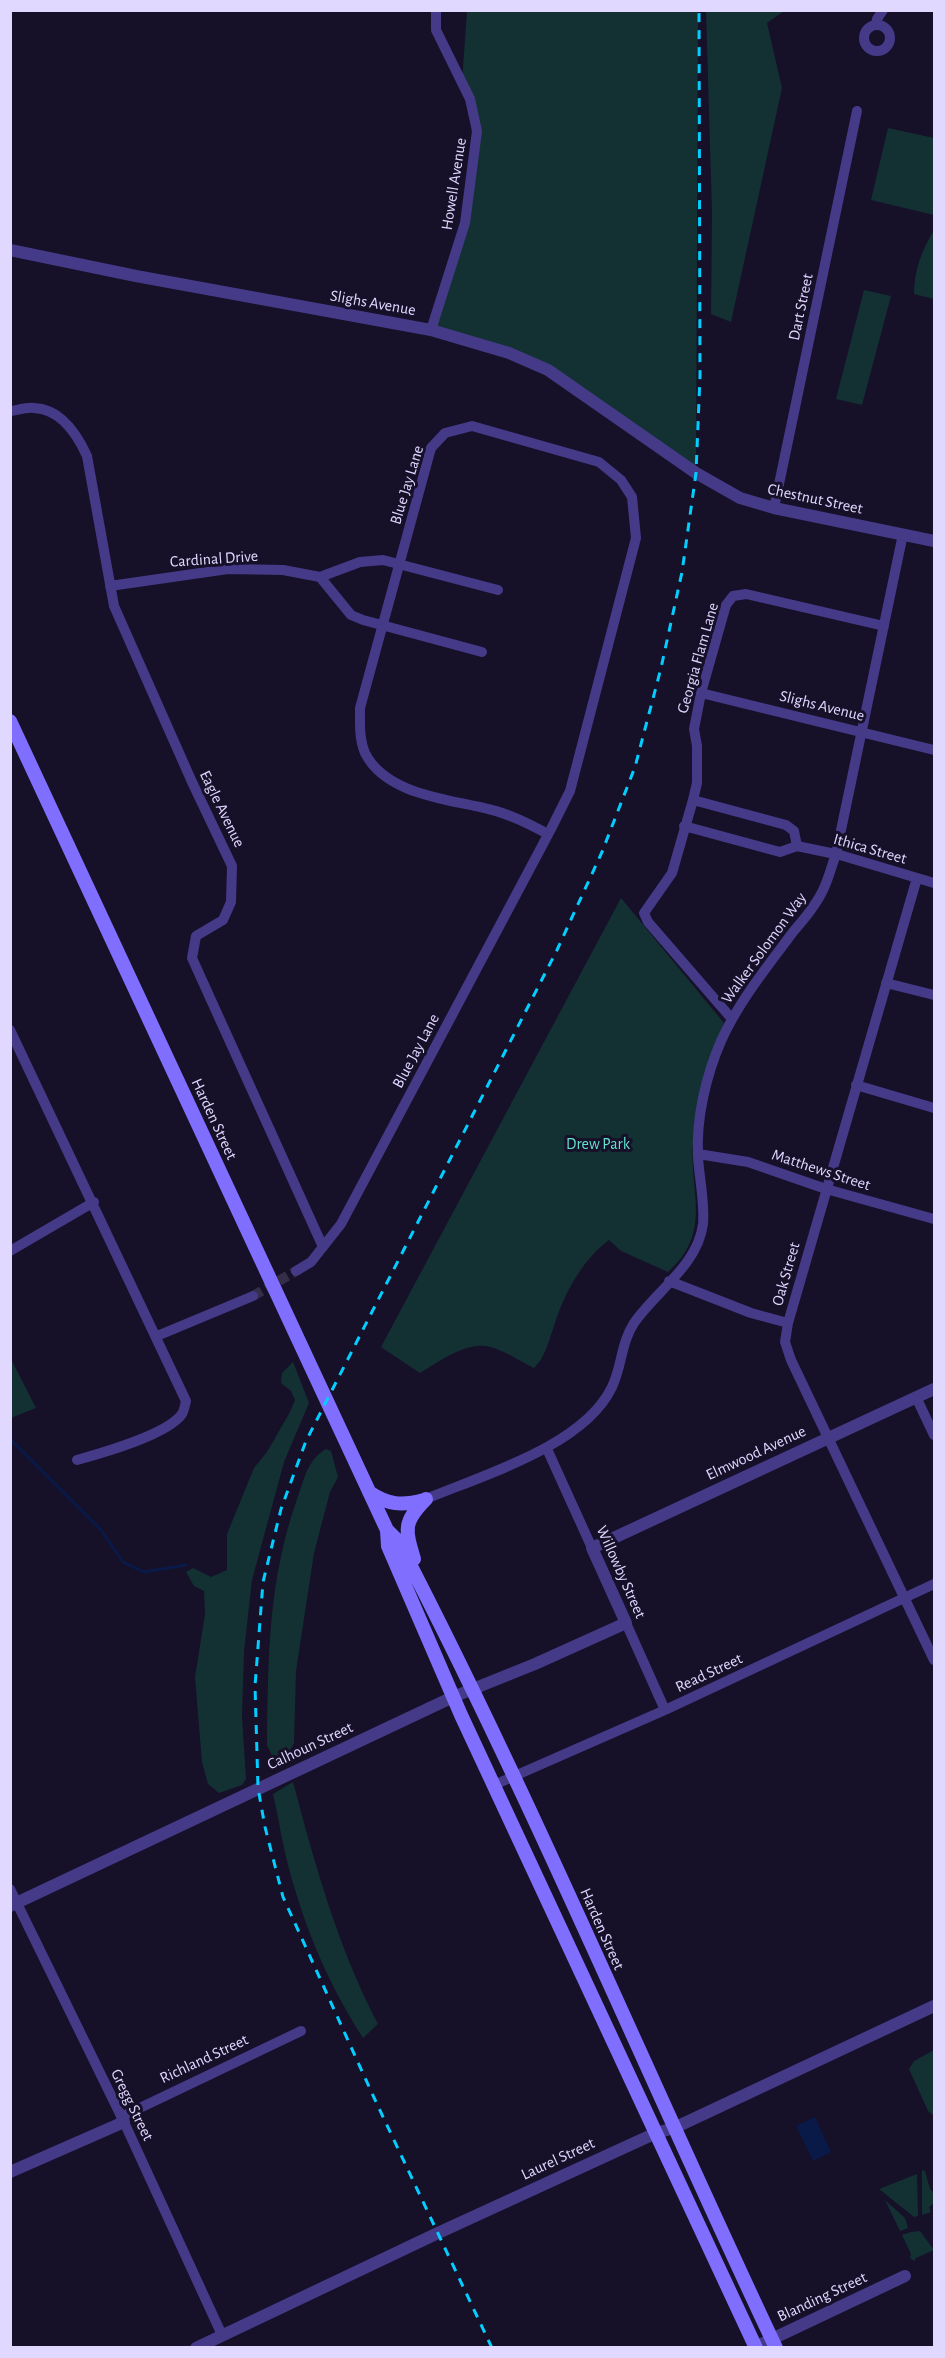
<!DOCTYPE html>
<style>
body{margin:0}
#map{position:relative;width:945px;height:2358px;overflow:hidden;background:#161029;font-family:"Alegreya Sans",sans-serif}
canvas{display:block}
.frame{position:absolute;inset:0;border:12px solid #e0d8ff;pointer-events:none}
</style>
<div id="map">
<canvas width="945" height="2358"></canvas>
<div class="frame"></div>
</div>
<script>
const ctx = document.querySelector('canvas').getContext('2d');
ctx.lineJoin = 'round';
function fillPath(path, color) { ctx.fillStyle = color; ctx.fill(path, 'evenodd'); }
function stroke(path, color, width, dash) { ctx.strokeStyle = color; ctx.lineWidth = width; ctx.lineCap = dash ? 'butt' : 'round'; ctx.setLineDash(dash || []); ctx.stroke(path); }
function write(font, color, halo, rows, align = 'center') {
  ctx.font = font + ' "Alegreya Sans",sans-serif'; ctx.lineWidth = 6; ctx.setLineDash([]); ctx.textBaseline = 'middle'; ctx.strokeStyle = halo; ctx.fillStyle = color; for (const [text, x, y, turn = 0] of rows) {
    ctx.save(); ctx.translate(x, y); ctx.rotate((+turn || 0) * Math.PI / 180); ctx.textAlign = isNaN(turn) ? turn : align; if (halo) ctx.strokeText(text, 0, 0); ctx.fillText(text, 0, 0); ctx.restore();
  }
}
fillPath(new Path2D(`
 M 467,11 L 698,11 L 696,473 L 544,368 L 431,330 L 465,223 L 477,131 L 462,82 Z
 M 706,11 L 784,11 L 767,23 L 782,88 L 731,322 L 711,314 L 712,212 Z
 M 888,128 L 934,138 L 934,215 L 871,200 Z
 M 934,230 L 934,299 L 914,294 C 914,270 922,250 934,230 Z
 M 864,290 L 891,296 L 862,405 L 836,399 Z
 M 621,898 L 724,1023 C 714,1045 709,1069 703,1093 C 700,1107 696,1120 694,1134 C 686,1186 716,1230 668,1272 L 621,1251 L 609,1240 C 582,1260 564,1294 554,1326 C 548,1342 546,1356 534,1368 C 522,1362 500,1348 486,1346 C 464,1343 438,1362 420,1373 L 381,1347 Z
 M 11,1359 L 36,1408 L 11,1418 L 10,1418 Z
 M 293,1362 L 309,1403 L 284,1462 L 252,1580 L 244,1651 L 242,1717 L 246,1779 L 242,1785 L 219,1793 L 208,1784 L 202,1762 L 195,1677 L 205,1614 L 204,1591 L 194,1586 L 186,1572 L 193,1568 L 211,1577 L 227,1570 L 227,1534 L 254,1468 L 267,1452 L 290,1412 L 295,1400 L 291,1391 L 281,1383 L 282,1373 Z
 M 326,1449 L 331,1451 L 338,1477 L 330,1492 L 314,1553 L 296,1671 L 294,1743 L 283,1763 L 273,1758 L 267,1745 C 268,1658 268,1582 297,1499 C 304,1480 307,1460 326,1449 Z
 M 293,1782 C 315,1865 338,1948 378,2024 L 363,2038 C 326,1980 303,1924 286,1857 C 281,1836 278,1815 273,1794 Z
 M 934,2050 L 934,2116 L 928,2111 L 909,2069 L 914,2061 Z
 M 922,2170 L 925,2171 L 930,2189 L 934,2193 L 934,2203 L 929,2207 L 931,2212 L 922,2215 Z
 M 917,2174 L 918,2216 L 914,2217 L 879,2189 Z
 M 885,2200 L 905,2218 L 908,2228 L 900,2231 Z
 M 920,2231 L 934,2250 L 916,2258 L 914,2261 L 910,2258 L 911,2254 L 902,2235 L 911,2232 Z`), '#133133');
fillPath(new Path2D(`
 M 815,2117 L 831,2152 L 813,2161 L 796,2126 Z`), '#0a1a48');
stroke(new Path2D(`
 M 10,1439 L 101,1530 L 123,1562 L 144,1572 L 186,1565`), '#0a1a48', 3);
stroke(new Path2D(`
 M 253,1296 L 296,1271`), '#342e49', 10, [10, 5]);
stroke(new Path2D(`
 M 876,24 L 877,19 L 883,10
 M864 38a13 13 0 1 1 26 0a13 13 0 1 1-26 0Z
 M 431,330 L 465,223 L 477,131 L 470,99 L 436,30 L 436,10
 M 10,411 C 18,410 27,407 34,408 C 61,409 77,434 87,456 L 114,606 L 192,782 L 232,866 L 231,902 L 223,920 L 196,936 L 192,958 L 323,1247
 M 774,508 L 857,111
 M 320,577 L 351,615 L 363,620 L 482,652
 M 110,586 L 228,569 L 283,570 L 320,577 L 360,562 L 383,560 L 498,590
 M 701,693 L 934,750
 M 693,800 L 786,825 L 794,831 L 797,846
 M 684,826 L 780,852 L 797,846 L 840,855 L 934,883
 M 917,878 L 788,1323 L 785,1342 L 791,1360 L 934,1660
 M 886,983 L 934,995
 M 732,1019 L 648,922 L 644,913 L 672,873 L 693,800 L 697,783 L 697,746 L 694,729 L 701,693 L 726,605 L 733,596 L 746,594 L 884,626
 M 10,1030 L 186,1401 C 185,1405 184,1411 182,1414 C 167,1435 102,1453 77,1460
 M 856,1085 L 934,1108
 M 698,1154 L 748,1162 L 826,1189 L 934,1219
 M 10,1251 L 94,1202
 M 296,1271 L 311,1262 L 341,1224 L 551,829 L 570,791 L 636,538 L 632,497 L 621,480 L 599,462 L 472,426 L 445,433 L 431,448 L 360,708 C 360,723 359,739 365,753 C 386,795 449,799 488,809 C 510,814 529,824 548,834
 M 669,1281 L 751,1313 L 788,1323
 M 157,1336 L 253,1296
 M 916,1397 L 934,1435
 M 547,1449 L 592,1548
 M 426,1499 C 483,1475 584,1446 612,1387 C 622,1366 621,1343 634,1323 C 656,1291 698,1265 703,1224 C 705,1202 699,1178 698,1156 C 696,1118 706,1076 721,1041 C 739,1001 767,967 793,932 C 804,919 817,904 824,888 C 829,877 832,865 836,854 L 903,534
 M 626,1623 L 665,1710
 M 494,1785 L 665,1710 L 934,1584
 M 10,1889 L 124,2122 L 222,2335
 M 121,2117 L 301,2031`), '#453a88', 10);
stroke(new Path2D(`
 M 10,250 L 136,276 L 431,330 L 509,353 L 548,370 L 696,473 L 740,498 L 774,508 L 934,541
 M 10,1906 L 453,1697 L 535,1664 L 626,1623 L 592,1548 L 934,1389
 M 10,2172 L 124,2122
 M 196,2348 L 438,2233 L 656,2133 L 674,2128 L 934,2006
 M 753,2348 L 905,2276`), '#453a88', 12);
stroke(new Path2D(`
 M 10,721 L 387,1530 L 388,1546 L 461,1715 L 756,2348
 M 369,1492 C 388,1505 402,1506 424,1500
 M 387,1530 L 398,1541 C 535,1805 649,2079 776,2348
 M 414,1559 C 405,1529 403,1522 426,1499`), '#806fff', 14);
stroke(new Path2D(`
 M 492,2348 L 376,2102 L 283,1897 L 265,1827 L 258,1788 L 255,1686 L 263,1582 L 281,1509 L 306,1441 L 557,950 L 602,852 L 635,767 L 661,668 L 682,572 L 696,473 L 700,376 L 699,10`), '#04ceff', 3, [9, 8]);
write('16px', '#e0d8ff', '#161029', [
 ["Howell Avenue",454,184,-81],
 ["Slighs Avenue",373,303,10],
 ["Dart Street",801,307,-78],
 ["Blue Jay Lane",407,485,-73],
 ["Chestnut Street",815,499,12],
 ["Cardinal Drive",214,559,-4],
 ["Georgia Flam Lane",698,658,-74],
 ["Slighs Avenue",822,706,14],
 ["Eagle Avenue",222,809,64],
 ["Ithica Street",870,849,16],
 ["Walker Solomon Way",764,948,-54],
 ["Blue Jay Lane",416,1051,-62],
 ["Harden Street",214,1119,65],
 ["Matthews Street",821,1170,18],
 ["Oak Street",786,1274,-74],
 ["Elmwood Avenue",756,1453,-25],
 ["Willowby Street",621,1572,66],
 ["Read Street",709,1673,-25],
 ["Calhoun Street",310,1746,-25],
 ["Harden Street",602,1929,66],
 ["Richland Street",204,2059,-25],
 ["Gregg Street",132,2105,64],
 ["Laurel Street",558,2159,-25],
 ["Blanding Street",822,2297,-25]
]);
write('16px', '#61e2ce', '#161029', [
 ["Drew Park",598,1144]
]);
</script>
